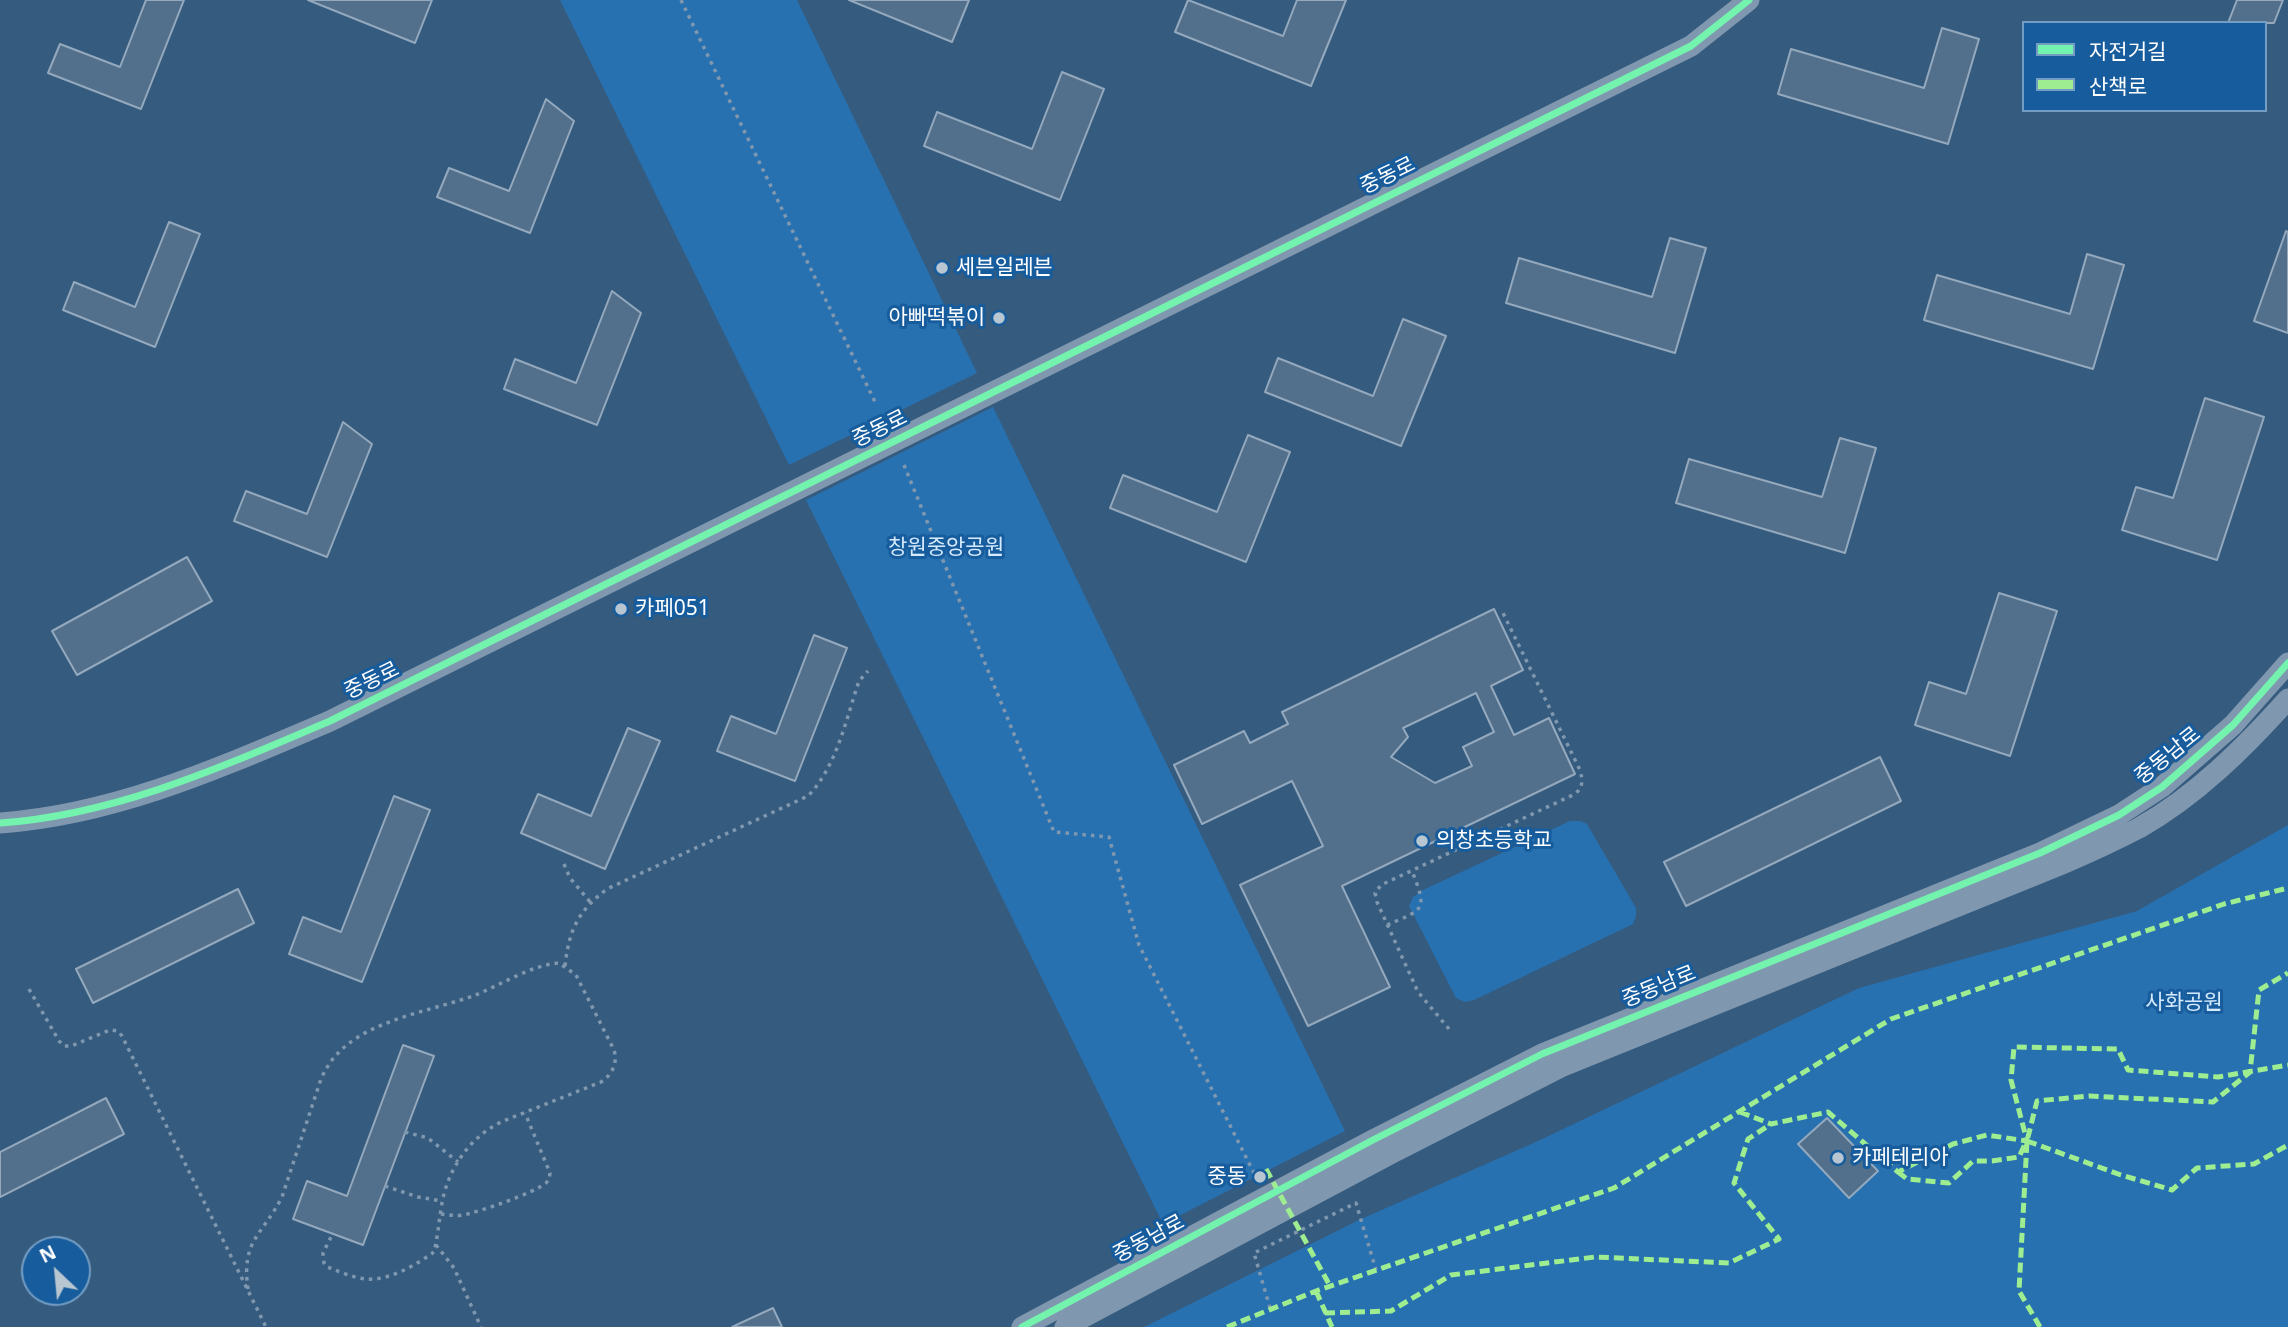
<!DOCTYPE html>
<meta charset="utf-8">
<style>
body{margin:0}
#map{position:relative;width:2288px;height:1327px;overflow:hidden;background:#355b7e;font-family:"Noto Sans","Noto Sans KR",sans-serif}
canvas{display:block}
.legend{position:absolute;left:2022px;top:21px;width:245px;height:91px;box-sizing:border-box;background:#175c9c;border:2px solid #749dc4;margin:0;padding:9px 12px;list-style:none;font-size:21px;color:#fff}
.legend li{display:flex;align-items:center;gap:14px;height:35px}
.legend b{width:35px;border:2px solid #749dc4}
.north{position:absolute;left:21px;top:1236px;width:70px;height:70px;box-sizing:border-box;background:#175c9c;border:2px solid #749dc4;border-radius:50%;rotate:334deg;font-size:19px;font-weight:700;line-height:28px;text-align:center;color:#fff}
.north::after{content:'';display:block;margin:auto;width:24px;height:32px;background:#b8c6d2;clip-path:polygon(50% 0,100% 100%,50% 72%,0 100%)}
</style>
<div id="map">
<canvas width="2288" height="1327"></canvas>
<ul class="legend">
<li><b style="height:9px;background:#73f3ae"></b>자전거길</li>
<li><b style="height:9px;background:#9fed91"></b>산책로</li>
</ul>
<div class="north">N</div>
</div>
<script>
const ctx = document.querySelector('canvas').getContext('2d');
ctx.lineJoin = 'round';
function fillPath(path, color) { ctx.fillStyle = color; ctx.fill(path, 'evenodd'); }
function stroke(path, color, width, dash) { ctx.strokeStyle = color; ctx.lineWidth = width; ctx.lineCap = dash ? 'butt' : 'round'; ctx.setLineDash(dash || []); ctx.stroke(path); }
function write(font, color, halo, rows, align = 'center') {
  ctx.font = font + ' "Noto Sans","Noto Sans KR",sans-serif'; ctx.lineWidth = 6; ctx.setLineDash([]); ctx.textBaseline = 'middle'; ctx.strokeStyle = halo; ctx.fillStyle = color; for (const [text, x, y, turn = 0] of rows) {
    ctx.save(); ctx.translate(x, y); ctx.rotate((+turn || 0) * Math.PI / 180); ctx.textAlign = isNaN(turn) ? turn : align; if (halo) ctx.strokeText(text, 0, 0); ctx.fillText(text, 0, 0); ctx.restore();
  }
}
fillPath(new Path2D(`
 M 560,0 L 797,0 L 977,373 L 789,465 Z
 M 993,407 L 1345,1131 L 1163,1224 L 806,500 Z
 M 1570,821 L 1580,821 L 1587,824 L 1636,908 L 1636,916 L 1633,924 L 1474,1000 L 1465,1002 L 1456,998 L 1409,906 L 1413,897 L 1421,891 Z
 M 2288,825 L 2288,1327 L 1144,1327 L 1359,1220 L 1538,1141 L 1859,988 L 2137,911 Z`), '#2871b1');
const building = new Path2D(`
 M 146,0 L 184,0 L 141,109 L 48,73 L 60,44 L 120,67 Z
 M 308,0 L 432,0 L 415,43 Z
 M 849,0 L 969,0 L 952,42 Z
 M 1188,0 L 1283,36 L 1297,0 L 1346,0 L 1311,86 L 1175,32 Z
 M 2237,0 L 2283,0 L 2274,23 L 2228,23 Z
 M 1942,28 L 1979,39 L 1948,144 L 1778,94 L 1791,49 L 1924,88 Z
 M 1062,72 L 1104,89 L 1060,200 L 924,146 L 937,112 L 1032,149 Z
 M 546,99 L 574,121 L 530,233 L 437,197 L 449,168 L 509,191 Z
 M 169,222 L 200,234 L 155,347 L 63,310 L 74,282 L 135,307 Z
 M 2286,231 L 2288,232 L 2288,333 L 2254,321 Z
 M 1670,238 L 1706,248 L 1675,353 L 1506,303 L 1519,258 L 1652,297 Z
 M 2087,254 L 2124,265 L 2093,369 L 1924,320 L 1937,275 L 2070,314 Z
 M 612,291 L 641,313 L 597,425 L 504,389 L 515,359 L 576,383 Z
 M 1403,319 L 1446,336 L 1401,446 L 1265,392 L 1278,358 L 1373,396 Z
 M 2205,398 L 2264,417 L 2217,560 L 2122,530 L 2136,487 L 2173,498 Z
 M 343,422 L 372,444 L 327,557 L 234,521 L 246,491 L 307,514 Z
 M 1248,435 L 1290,452 L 1246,562 L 1110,508 L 1123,475 L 1217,512 Z
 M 1840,438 L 1876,448 L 1845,553 L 1676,503 L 1689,459 L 1822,497 Z
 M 187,557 L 212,601 L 77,675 L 52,631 Z
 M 1999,593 L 2057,611 L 2010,756 L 1915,725 L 1929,682 L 1966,694 Z
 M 1494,609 L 1523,670 L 1491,686 L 1514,735 L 1549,718 L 1575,774 L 1342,886 L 1390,987 L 1308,1026 L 1240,885 L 1323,846 L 1292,781 L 1202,824 L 1174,765 L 1244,731 L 1250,743 L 1288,724 L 1282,712 ZM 1476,693 L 1494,732 L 1463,747 L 1472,766 L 1435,783 L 1391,757 L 1408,737 L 1403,728 Z
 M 814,635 L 847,648 L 795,781 L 717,751 L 731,716 L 776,734 Z
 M 628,728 L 660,741 L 605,869 L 521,833 L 538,794 L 591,816 Z
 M 1880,757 L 1901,801 L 1686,906 L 1664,862 Z
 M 394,796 L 430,810 L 362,982 L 289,954 L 303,917 L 341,932 Z
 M 238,889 L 254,923 L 93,1003 L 76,969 Z
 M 403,1045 L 434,1056 L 363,1245 L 293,1219 L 307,1181 L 347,1196 Z
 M 106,1098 L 124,1134 L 0,1197 L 0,1152 Z
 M 1827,1118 L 1878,1171 L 1849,1198 L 1798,1144 Z
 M 773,1308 L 782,1327 L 732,1327 Z`);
fillPath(building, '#52708c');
stroke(building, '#94a9bd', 2);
stroke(new Path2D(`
 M 681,0 L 876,404
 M 904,465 L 1054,832 L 1109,837 L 1139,945 L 1255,1175
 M 564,864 L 570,878 L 591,903
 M 1387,925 C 1424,909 1428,911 1412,871
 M 565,966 C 569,930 578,911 607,889 L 808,796 C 837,766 846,719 859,681 L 868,671
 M 29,989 L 59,1041 L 64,1046 L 71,1046 L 110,1030 L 118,1031 L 122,1036 L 266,1327
 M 1449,1029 L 1418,992 L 1377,902 L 1375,893 L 1381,885 L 1575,794 C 1583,787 1583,781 1580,770 L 1502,611
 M 405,1132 L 428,1138 L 458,1162
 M 385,1186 L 418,1197 L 442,1201
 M 441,1214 C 448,1215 455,1216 463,1215 C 479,1212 534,1193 546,1183 C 550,1178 549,1179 550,1173 L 525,1113
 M 436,1245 L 454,1268 L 481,1327
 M 248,1289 C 241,1240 262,1236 282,1197 L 321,1079 C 329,1061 339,1050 355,1039 C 388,1017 436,1009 473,996 C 499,986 531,965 559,963 L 576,975 L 614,1050 C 618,1063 612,1075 601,1082 L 501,1122 C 470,1137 448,1169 442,1203 C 439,1220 438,1236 434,1252 C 416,1265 389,1281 366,1279 C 353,1278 339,1271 327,1267 L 324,1263 L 323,1253 L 333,1233
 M 1270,1308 L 1254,1253 L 1356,1203 L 1376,1270`), '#8098af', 3.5, [3.5, 5]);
stroke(new Path2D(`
 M 0,823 C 116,815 224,766 330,721 L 1691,46 L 1749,0
 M 1022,1327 L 1371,1141 L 1542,1054 L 2040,853 L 2119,815 L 2162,787 L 2233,725 L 2288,663
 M 1065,1327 L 1392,1153 L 1563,1066 L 2062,864 C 2088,853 2114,841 2139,828 C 2196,796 2245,747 2288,699`), '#8098af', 21);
stroke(new Path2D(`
 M 1740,1112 L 1771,1124 L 1828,1112 L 1898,1172 L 1953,1144 L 1987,1135 L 2027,1141 L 2011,1080 L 2014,1047 L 2118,1049 L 2128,1070 L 2218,1077 L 2288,1065
 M 2027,1141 L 2121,1175 L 2172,1190 L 2197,1168 L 2254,1164 L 2288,1145
 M 1266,1169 L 1330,1286
 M 1898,1172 L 1907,1179 L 1949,1183 L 1973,1161 L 1992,1161 L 2019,1157 L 2025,1144
 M 1316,1291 L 1332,1327
 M 1325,1313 L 1391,1311 L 1451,1275 L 1595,1257 L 1729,1263 L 1779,1239 L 1734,1183 L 1748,1139 L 1771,1124
 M 1227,1327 L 1316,1291 L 1614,1188 L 1891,1019 L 2224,904 L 2288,888
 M 2040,1327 L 2019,1291 L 2027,1141 L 2037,1101 L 2089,1096 L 2213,1102 L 2250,1072 L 2259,990 L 2288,973`), '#9fed91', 5, [10, 5]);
stroke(new Path2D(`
 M 0,823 C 116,815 224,766 330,721 L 1691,46 L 1749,0
 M 1022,1327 L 1371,1141 L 1542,1054 L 2040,853 L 2119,815 L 2162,787 L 2233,725 L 2288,663`), '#73f3ae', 7);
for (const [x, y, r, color] of [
 [942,268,7,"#b8c6d2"],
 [999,318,7,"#b8c6d2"],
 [621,609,7,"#b8c6d2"],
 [1422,841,7,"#b8c6d2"],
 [1838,1158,7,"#b8c6d2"],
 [1260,1177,7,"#b8c6d2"]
]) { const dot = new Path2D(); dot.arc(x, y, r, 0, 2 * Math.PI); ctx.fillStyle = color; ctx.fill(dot); stroke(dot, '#175c9c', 2.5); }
write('21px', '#fff', '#175c9c', [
 ["중동로",1388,176,-26],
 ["중동로",880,429,-26],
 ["중동로",372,681,-26],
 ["중동남로",2168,756,-39],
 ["중동남로",1659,987,-22],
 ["중동남로",1149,1239,-28]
]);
write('21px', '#fff', '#175c9c', [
 ["세븐일레븐",956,268],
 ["아빠떡볶이",985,318,"right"],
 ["카페051",635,609],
 ["의창초등학교",1436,841],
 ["카페테리아",1852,1158],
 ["중동",1246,1177,"right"]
], 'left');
write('21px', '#d5eafd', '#175c9c', [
 ["창원중앙공원",946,548],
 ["사화공원",2184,1003]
]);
</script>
